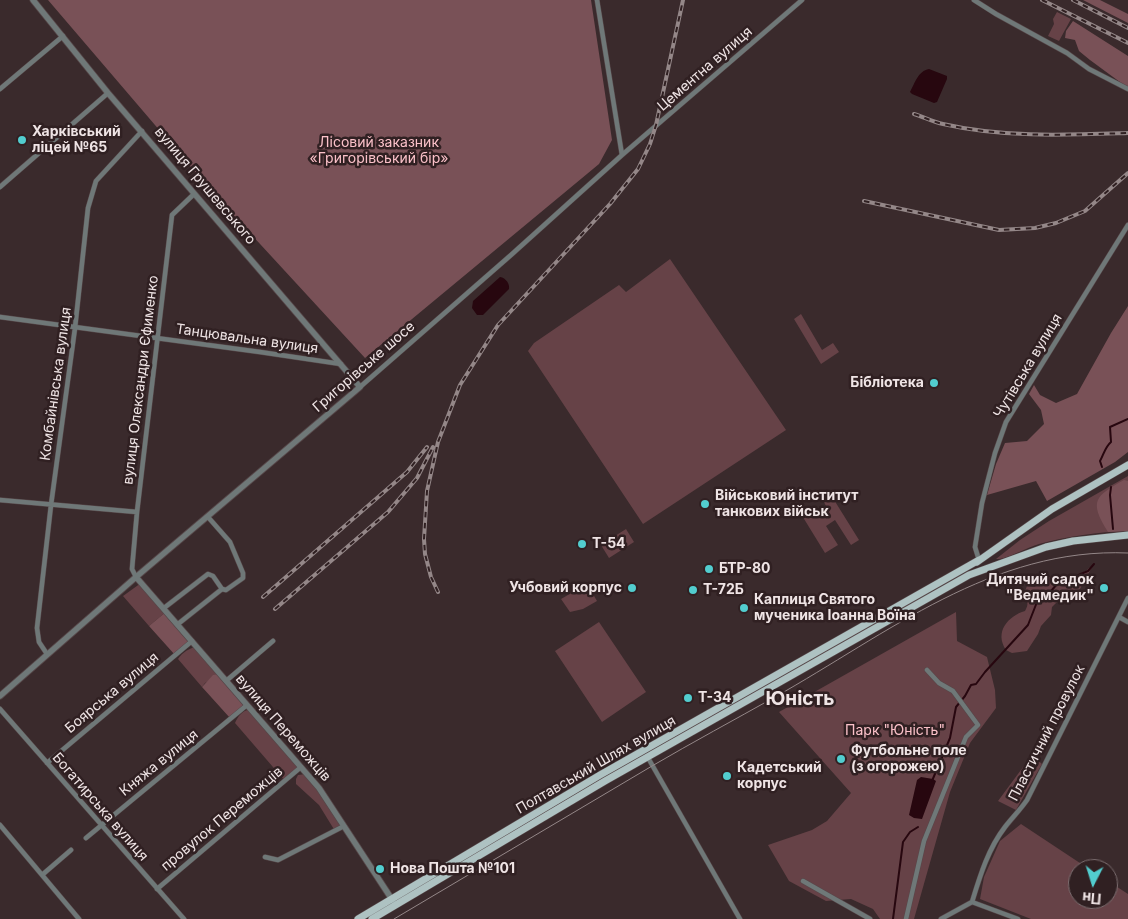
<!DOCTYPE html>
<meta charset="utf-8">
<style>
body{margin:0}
#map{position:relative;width:1128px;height:919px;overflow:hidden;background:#3a2a2c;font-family:Inter,sans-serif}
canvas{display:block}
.north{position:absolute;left:1068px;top:859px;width:50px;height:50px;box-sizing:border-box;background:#302022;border:1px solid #7c6e70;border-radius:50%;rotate:185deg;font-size:14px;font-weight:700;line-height:20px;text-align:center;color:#efe4e5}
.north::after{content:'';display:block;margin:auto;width:18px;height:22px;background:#52cdcf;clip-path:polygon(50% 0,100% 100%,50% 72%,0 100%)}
</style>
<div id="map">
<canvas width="1128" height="919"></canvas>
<div class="north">Пн</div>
</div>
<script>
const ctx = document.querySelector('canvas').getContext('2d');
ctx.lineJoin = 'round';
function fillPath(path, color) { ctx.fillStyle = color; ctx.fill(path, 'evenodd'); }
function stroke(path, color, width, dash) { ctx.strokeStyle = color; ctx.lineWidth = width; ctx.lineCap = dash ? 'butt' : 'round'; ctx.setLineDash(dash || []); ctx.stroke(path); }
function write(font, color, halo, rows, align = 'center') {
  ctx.font = font + ' Inter,sans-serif'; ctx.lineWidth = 5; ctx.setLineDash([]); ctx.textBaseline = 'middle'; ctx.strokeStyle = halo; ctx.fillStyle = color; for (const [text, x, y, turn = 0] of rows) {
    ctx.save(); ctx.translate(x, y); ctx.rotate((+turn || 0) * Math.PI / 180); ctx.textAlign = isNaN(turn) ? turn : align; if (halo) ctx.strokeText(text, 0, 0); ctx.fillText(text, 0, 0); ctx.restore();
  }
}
fillPath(new Path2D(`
 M 1057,12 L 1071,19 L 1059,41 L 1048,36 L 1054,24 L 1053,19 Z
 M 670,259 L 786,430 L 643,524 L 528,351 L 534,343 L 619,285 L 626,292 Z
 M 801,314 L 822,350 L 833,343 L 839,352 L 821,364 L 794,319 Z
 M 1128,476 L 1128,531 C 1098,532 1068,536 1039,544 C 1028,547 1006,560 996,559 L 1020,540 L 1049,521 Z
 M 831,495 L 859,540 L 851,545 L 835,520 L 826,526 L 838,545 L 825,553 L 801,514 L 812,507 L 818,516 L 828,510 L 823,500 Z
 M 626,529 L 634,542 L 609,558 L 601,545 Z
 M 1092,567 L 1080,589 L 1075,594 L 1056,603 L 1052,607 L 1051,615 L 1041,626 L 1038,634 L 1027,651 L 1012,653 L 1006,650 C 994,632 1008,616 1025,611 C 1029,604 1028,601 1023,596 L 1027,586 L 1035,587 L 1044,578 L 1049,577 L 1068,579 L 1086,571 L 1089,568 Z
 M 141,583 L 167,611 L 149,626 L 123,596 Z
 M 587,584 L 597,601 L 583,609 L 570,612 L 561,599 Z
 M 956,612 L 957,641 L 987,657 L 995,690 L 996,708 L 970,743 L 950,792 L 914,919 L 880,919 L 873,909 L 851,899 L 826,901 L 789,881 L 768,845 L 812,830 L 827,821 L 851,793 L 779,712 Z
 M 599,622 L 646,692 L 602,722 L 555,651 Z
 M 197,647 L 220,674 L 205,683 L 202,687 L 178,659 C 183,652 189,648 197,647 Z
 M 250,709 L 297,763 L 297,771 L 285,781 L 235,723 C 238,716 242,711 250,709 Z
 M 1032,755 L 1042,764 L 1016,810 L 998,801 Z
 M 306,774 L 344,826 L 335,831 L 319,805 L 296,784 L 296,779 L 298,775 Z
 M 1021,824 L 1089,869 L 1078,869 L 1078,899 L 1108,899 L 1108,881 L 1128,894 L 1128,919 L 1031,919 L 980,899 L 984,877 L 1000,841 Z`), '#664247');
fillPath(new Path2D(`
 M 48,0 L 591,0 L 612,140 L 599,164 L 365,358 L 214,194 Z
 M 1083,0 L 1100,0 L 1128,14 L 1128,23 Z
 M 1073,21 L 1128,56 L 1128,88 L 1090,60 L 1079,51 L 1075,40 L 1065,38 L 1066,31 Z
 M 1128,306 L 1128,452 L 1115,462 L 1047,501 L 1036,481 L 987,495 L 996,464 L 1005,443 L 1027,441 L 1044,424 L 1041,410 L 1029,394 L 1034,385 L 1040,395 L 1056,403 L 1077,394 L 1111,333 Z
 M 1124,480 L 1128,481 L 1128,531 L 1108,532 C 1088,500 1096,496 1124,480 Z
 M 167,611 L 192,641 L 175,655 L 149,626 Z
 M 220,674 L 247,705 L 230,718 L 202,687 L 213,675 Z`), '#795157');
fillPath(new Path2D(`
 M 929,69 L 947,76 L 947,79 L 937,102 L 934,103 L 912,94 L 910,92 C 915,83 918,71 929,69 Z
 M 500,277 C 506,278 510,284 509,289 L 483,315 L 477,315 L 472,308 L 473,301 Z
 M 921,777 L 933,779 L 936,781 L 922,819 L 914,818 L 909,815 L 917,780 Z`), '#27070f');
stroke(new Path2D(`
 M 1102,467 L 1100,461 C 1104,454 1105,447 1111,442 L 1110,427 L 1128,419
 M 1111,487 L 1110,495 L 1113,529
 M 932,781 L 950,738 L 956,707 L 965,696 L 971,685 L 976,684 L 985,672 L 1028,625 L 1037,602 L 1046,597 L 1057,584 L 1088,571 L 1094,564
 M 893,919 L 903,842 L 910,832 L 918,827`), '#27070f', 2);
const minor = new Path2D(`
 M 597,0 L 622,155
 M 974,0 L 996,14 L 1067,53 L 1089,69 L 1128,89
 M 0,89 L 63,36
 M 0,187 L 108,93
 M 0,317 L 260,352 L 341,364
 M 360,387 L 511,255 L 622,155 L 802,0
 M 0,500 L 137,512
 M 979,560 L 975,547 L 982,503 L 995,453 L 1006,422 L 1128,225
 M 136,577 L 132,569 L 137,512 L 172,215 L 194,194
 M 164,608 L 208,574 L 213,576 L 222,589
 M 1119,617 L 1128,622
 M 178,624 L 222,589 L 226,590 L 243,578 L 243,573 L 230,542 L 208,517
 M 47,654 L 39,642 L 37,628 L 51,505 L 75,328 L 88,208 L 96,181 L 142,131
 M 226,681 L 273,641
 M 0,709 L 184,919
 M 647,756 L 740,919
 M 47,763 L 192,641
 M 0,825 L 79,919
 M 86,838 L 247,705
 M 265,857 L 278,860 L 344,826
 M 42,875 L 71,850
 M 803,881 L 870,919
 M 157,889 L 301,767
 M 972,902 L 1018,919
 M 906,919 L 924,841 L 966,737 L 978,725 L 953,691 L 939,683 L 927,670
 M 941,919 L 972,902 C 980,876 988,849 1005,827 C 1012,818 1020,810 1027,800 L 1128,598`);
const tertiary = new Path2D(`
 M 136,577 L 319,788 L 393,901
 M 0,696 L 136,577 L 360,387 L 108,93 L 33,0`);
const primary = new Path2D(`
 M 977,562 L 1052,509 L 1128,465
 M 358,919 L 600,775 L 979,560
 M 372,919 L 605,781 L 969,575 L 1046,547 L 1073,541 L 1128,535`);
stroke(minor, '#57484a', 5.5);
stroke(tertiary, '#57484a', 7);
stroke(primary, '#57484a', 8);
stroke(minor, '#6f7878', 4.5);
stroke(tertiary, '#6f7878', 5.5);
stroke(primary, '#aec2c2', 7);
stroke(new Path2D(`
 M 394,919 C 480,868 566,817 652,766 C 693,742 734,720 775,697 C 887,634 993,547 1128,553`), '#948788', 1);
const rail = new Path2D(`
 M 1042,0 L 1128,43
 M 1073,0 L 1128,28
 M 914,114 C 924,117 933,122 943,124 C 1004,138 1067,135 1128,133
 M 864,201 L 999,230 L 1035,228 L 1056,223 L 1085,211 L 1128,173
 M 438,592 L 431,577 L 425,554 L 424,539 L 427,491 L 438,442 L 460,385 L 498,325 L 610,204 L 638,169 L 650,144 L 656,125 L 683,0
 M 263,597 L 407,472 L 427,447
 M 275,609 L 388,512 L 417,478 L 433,447`);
stroke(rail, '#948788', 4);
stroke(rail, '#302022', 2, [5.5]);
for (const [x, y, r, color] of [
 [22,140,5,"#52cdcf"],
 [934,383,5,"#52cdcf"],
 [705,504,5,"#52cdcf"],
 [582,544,5,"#52cdcf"],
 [709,569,5,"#52cdcf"],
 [632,588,5,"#52cdcf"],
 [1104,588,5,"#52cdcf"],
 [693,590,5,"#52cdcf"],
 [744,608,5,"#52cdcf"],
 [688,698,5,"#52cdcf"],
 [841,759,5,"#52cdcf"],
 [727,776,5,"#52cdcf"],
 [380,869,5,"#52cdcf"]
]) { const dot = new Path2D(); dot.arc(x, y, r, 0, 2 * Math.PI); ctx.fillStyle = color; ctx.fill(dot); stroke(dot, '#302022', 2); }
write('14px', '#efe4e5', '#302022', [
 ["Цементна вулиця",705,69,-41],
 ["вулиця Грушевського",205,186,50],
 ["Танцювальна вулиця",247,339,8],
 ["Чутівська вулиця",1028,366,-59],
 ["Григорівське шосе",364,367,-41],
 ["вулиця Олександри Єфименко",141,380,-83],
 ["Комбайнівська вулиця",56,384,-82],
 ["Боярська вулиця",112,693,-40],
 ["вулиця Переможців",283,728,49],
 ["Пластичний провулок",1047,733,-63],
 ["Княжа вулиця",159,763,-39],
 ["Полтавський Шлях вулиця",596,765,-30],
 ["Богатирська вулиця",100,807,49],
 ["провулок Переможців",222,819,-40]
]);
write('bold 14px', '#efe4e5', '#302022', [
 ["Харківський",32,132],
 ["ліцей №65",32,148],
 ["Бібліотека",924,383,"right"],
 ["Військовий інститут",715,496],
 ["танкових військ",715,512],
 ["Т-54",592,544],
 ["БТР-80",719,569],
 ["Дитячий садок",1094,580,"right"],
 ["\"Ведмедик\"",1094,596,"right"],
 ["Учбовий корпус",622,588,"right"],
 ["Т-72Б",703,590],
 ["Каплиця Святого",754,600],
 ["мученика Іоанна Воїна",754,616],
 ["T-34",698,698],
 ["Футбольне поле",851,751],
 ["(з огорожею)",851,767],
 ["Кадетський",737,768],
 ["корпус",737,784],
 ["Нова Пошта №101",390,869]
], 'left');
write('14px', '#fbc1c9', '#302022', [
 ["Лісовий заказник",379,143],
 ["«Григорівський бір»",379,159],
 ["Парк \"Юність\"",895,731]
]);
write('bold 19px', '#efe4e5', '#302022', [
 ["Юність",800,699]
]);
</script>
